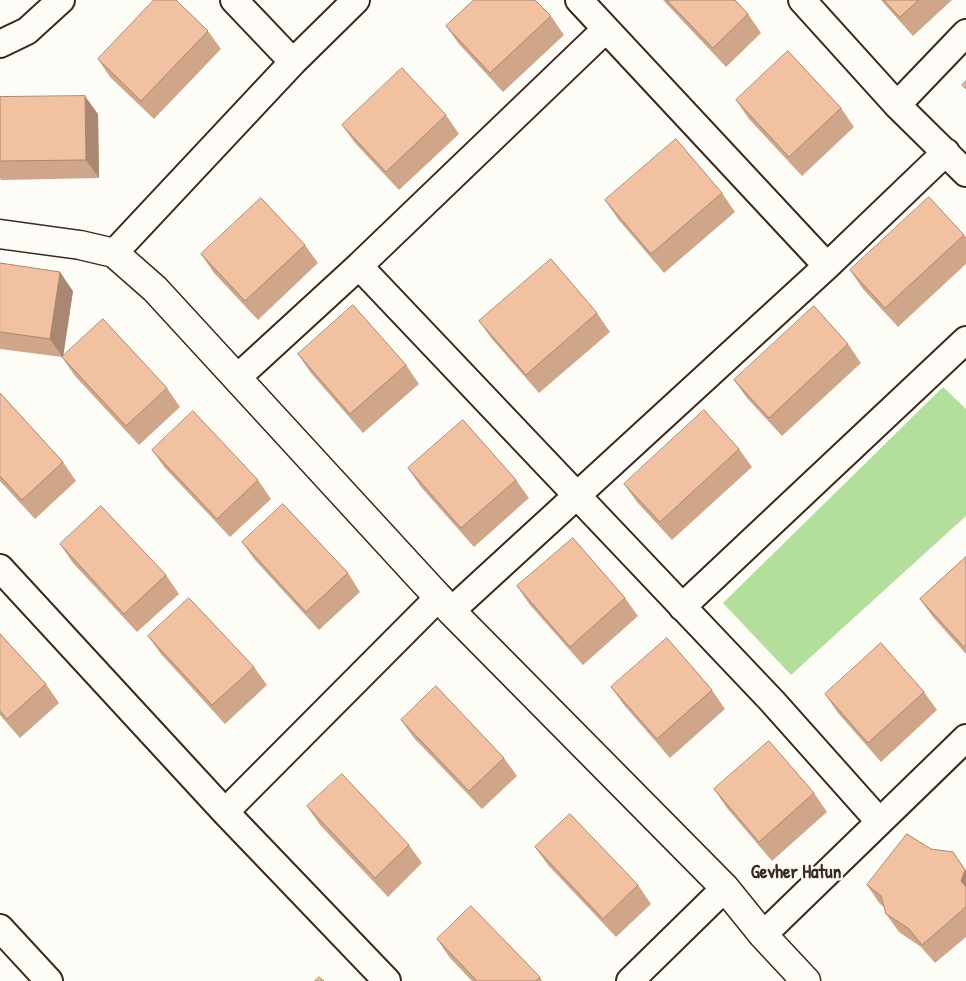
<!DOCTYPE html>
<style>
body{margin:0}
canvas{display:block;background:#fdfcf7}
</style>
<canvas width="966" height="981"></canvas>
<script>
const ctx = document.querySelector('canvas').getContext('2d');
ctx.lineJoin = 'round';
function fillPath(path, color) { ctx.fillStyle = color; ctx.fill(path, 'evenodd'); }
function stroke(path, color, width, dash) { ctx.strokeStyle = color; ctx.lineWidth = width; ctx.lineCap = dash ? 'butt' : 'round'; ctx.setLineDash(dash || []); ctx.stroke(path); }
function write(font, color, halo, rows, align = 'center') {
  ctx.font = font + ' "Patrick Hand",sans-serif'; ctx.lineWidth = 4.5; ctx.setLineDash([]); ctx.textBaseline = 'middle'; ctx.strokeStyle = halo; ctx.fillStyle = color; for (const [text, x, y, turn = 0] of rows) {
    ctx.save(); ctx.translate(x, y); ctx.rotate((+turn || 0) * Math.PI / 180); ctx.textAlign = isNaN(turn) ? turn : align; if (halo) ctx.strokeText(text, 0, 0); ctx.fillText(text, 0, 0); ctx.restore();
  }
}
fillPath(new Path2D(`
 M 943,387 L 966,409 L 966,516 L 791,675 L 723,603 Z`), '#b4de9b');
const street = new Path2D(`
 M 234,0 L 293,62
 M 579,0 L 827,266
 M 802,0 L 897,105 L 966,173
 M 0,44 L 27,31 L 61,0
 M 897,105 L 966,33
 M 114,253 L 293,62 L 356,0
 M 359,266 L 772,701 L 879,821
 M 238,377 L 359,266 L 606,29
 M 0,568 L 225,812 L 387,981
 M 682,607 L 966,340
 M 451,611 L 827,266 L 946,152
 M 225,812 L 439,597
 M 0,928 L 49,981
 M 763,935 L 966,738
 M 630,981 L 725,888`);
const secondary = new Path2D(`
 M 0,234 L 80,245 L 114,253 L 155,289 L 451,611 L 725,888 L 763,935 L 806,981`);
stroke(street, '#3b2a1e', 30);
stroke(secondary, '#3b2a1e', 31);
stroke(street, '#fdfcf7', 26);
stroke(secondary, '#fdfcf7', 28);
fillPath(new Path2D(`
 M 663,0 L 735,0 L 748,14 L 761,33 L 726,67 Z
 M 881,0 L 952,0 L 913,36 Z
 M 551,16 L 564,35 L 503,92 L 459,44 L 446,26 Z
 M 208,31 L 221,49 L 154,119 L 110,77 L 98,59 Z
 M 0,97 L 98,114 L 99,178 L 1,180 L 0,178 Z
 M 736,100 L 841,108 L 854,127 L 802,176 L 749,119 Z
 M 446,115 L 459,134 L 399,190 L 355,143 L 342,125 Z
 M 722,193 L 735,212 L 664,273 L 618,219 L 605,200 Z
 M 964,235 L 966,237 L 966,264 L 898,327 L 863,289 L 850,270 Z
 M 305,245 L 318,263 L 258,320 L 214,273 L 201,254 Z
 M 0,263 L 73,291 L 63,355 L 167,388 L 180,407 L 139,445 L 75,376 L 62,357 L 0,349 Z
 M 597,313 L 610,332 L 539,393 L 492,339 L 479,321 Z
 M 848,344 L 861,363 L 782,436 L 747,398 L 734,380 Z
 M 298,354 L 406,365 L 419,384 L 363,433 L 311,373 Z
 M 0,393 L 63,462 L 76,481 L 35,519 L 0,481 Z
 M 739,449 L 752,467 L 672,540 L 637,502 L 624,484 Z
 M 152,450 L 258,480 L 271,499 L 230,537 L 165,468 Z
 M 408,468 L 516,480 L 529,498 L 474,547 L 421,487 Z
 M 242,542 L 348,573 L 360,592 L 319,630 L 255,560 Z
 M 60,544 L 166,575 L 179,594 L 137,632 L 73,563 Z
 M 966,557 L 966,654 L 933,617 L 920,599 Z
 M 517,586 L 625,598 L 638,616 L 583,665 L 530,605 Z
 M 0,634 L 46,684 L 59,703 L 20,738 L 0,715 Z
 M 148,636 L 254,667 L 267,685 L 225,724 L 161,654 Z
 M 611,687 L 712,690 L 725,709 L 670,758 L 624,705 Z
 M 924,692 L 937,710 L 881,762 L 838,713 L 825,694 Z
 M 401,720 L 504,758 L 517,776 L 482,809 L 414,738 Z
 M 714,789 L 814,793 L 827,812 L 772,861 L 727,808 Z
 M 307,806 L 409,845 L 422,863 L 388,897 L 320,825 Z
 M 535,847 L 638,885 L 651,904 L 616,937 L 548,865 Z
 M 966,871 L 966,937 L 935,963 L 921,947 L 899,932 L 886,914 L 884,907 L 880,904 L 867,885 Z
 M 437,939 L 540,977 L 542,981 L 472,981 L 450,958 Z`), '#cfa68a');
fillPath(new Path2D(`
 M 85,96 L 98,114 L 99,178 L 86,160 Z
 M 60,272 L 73,291 L 63,358 L 50,339 Z
 M 953,852 L 966,871 L 966,888 L 961,881 Z`), '#a98771');
const building = new Path2D(`
 M 154,0 L 176,0 L 208,31 L 141,101 L 98,59 Z
 M 474,0 L 535,0 L 551,16 L 490,73 L 446,26 Z
 M 667,0 L 735,0 L 748,14 L 713,48 Z
 M 884,0 L 919,0 L 900,17 Z
 M 788,51 L 841,108 L 789,157 L 736,100 Z
 M 402,68 L 446,115 L 386,172 L 342,125 Z
 M 966,81 L 966,89 L 962,85 Z
 M 85,96 L 86,160 L 0,161 L 0,97 Z
 M 676,139 L 722,193 L 651,254 L 605,200 Z
 M 929,197 L 964,235 L 885,308 L 850,270 Z
 M 261,198 L 305,245 L 245,301 L 201,254 Z
 M 551,259 L 597,313 L 526,375 L 479,321 Z
 M 0,263 L 60,272 L 50,339 L 0,332 Z
 M 353,305 L 406,365 L 350,414 L 298,354 Z
 M 814,306 L 848,344 L 769,418 L 734,380 Z
 M 103,319 L 167,388 L 126,426 L 62,357 Z
 M 0,393 L 63,462 L 22,500 L 0,476 Z
 M 704,410 L 739,449 L 660,522 L 624,484 Z
 M 193,411 L 258,480 L 217,519 L 152,450 Z
 M 463,420 L 516,480 L 461,528 L 408,468 Z
 M 283,504 L 348,573 L 306,612 L 242,542 Z
 M 101,506 L 166,575 L 124,614 L 60,544 Z
 M 573,538 L 625,598 L 570,647 L 517,586 Z
 M 966,557 L 966,645 L 964,647 L 920,599 Z
 M 189,598 L 254,667 L 212,705 L 148,636 Z
 M 0,634 L 46,684 L 7,719 L 0,711 Z
 M 667,638 L 712,690 L 657,739 L 611,687 Z
 M 881,643 L 924,692 L 868,743 L 825,694 Z
 M 436,686 L 504,758 L 469,791 L 401,720 Z
 M 769,741 L 814,793 L 759,842 L 714,789 Z
 M 342,774 L 409,845 L 375,878 L 307,806 Z
 M 570,814 L 638,885 L 603,919 L 535,847 Z
 M 907,834 L 931,849 L 953,852 L 965,870 L 961,881 L 966,887 L 966,907 L 922,945 L 908,928 L 886,914 L 881,896 L 867,885 Z
 M 471,906 L 540,977 L 536,981 L 477,981 L 437,939 Z
 M 319,977 L 324,981 L 315,981 Z`);
fillPath(building, '#f1c1a1');
stroke(building, '#a98771', 1);
write('bold 19px', '#3b2a1e', '#fdfcf7', [
 ["Gevher Hatun",796,873]
]);
</script>
